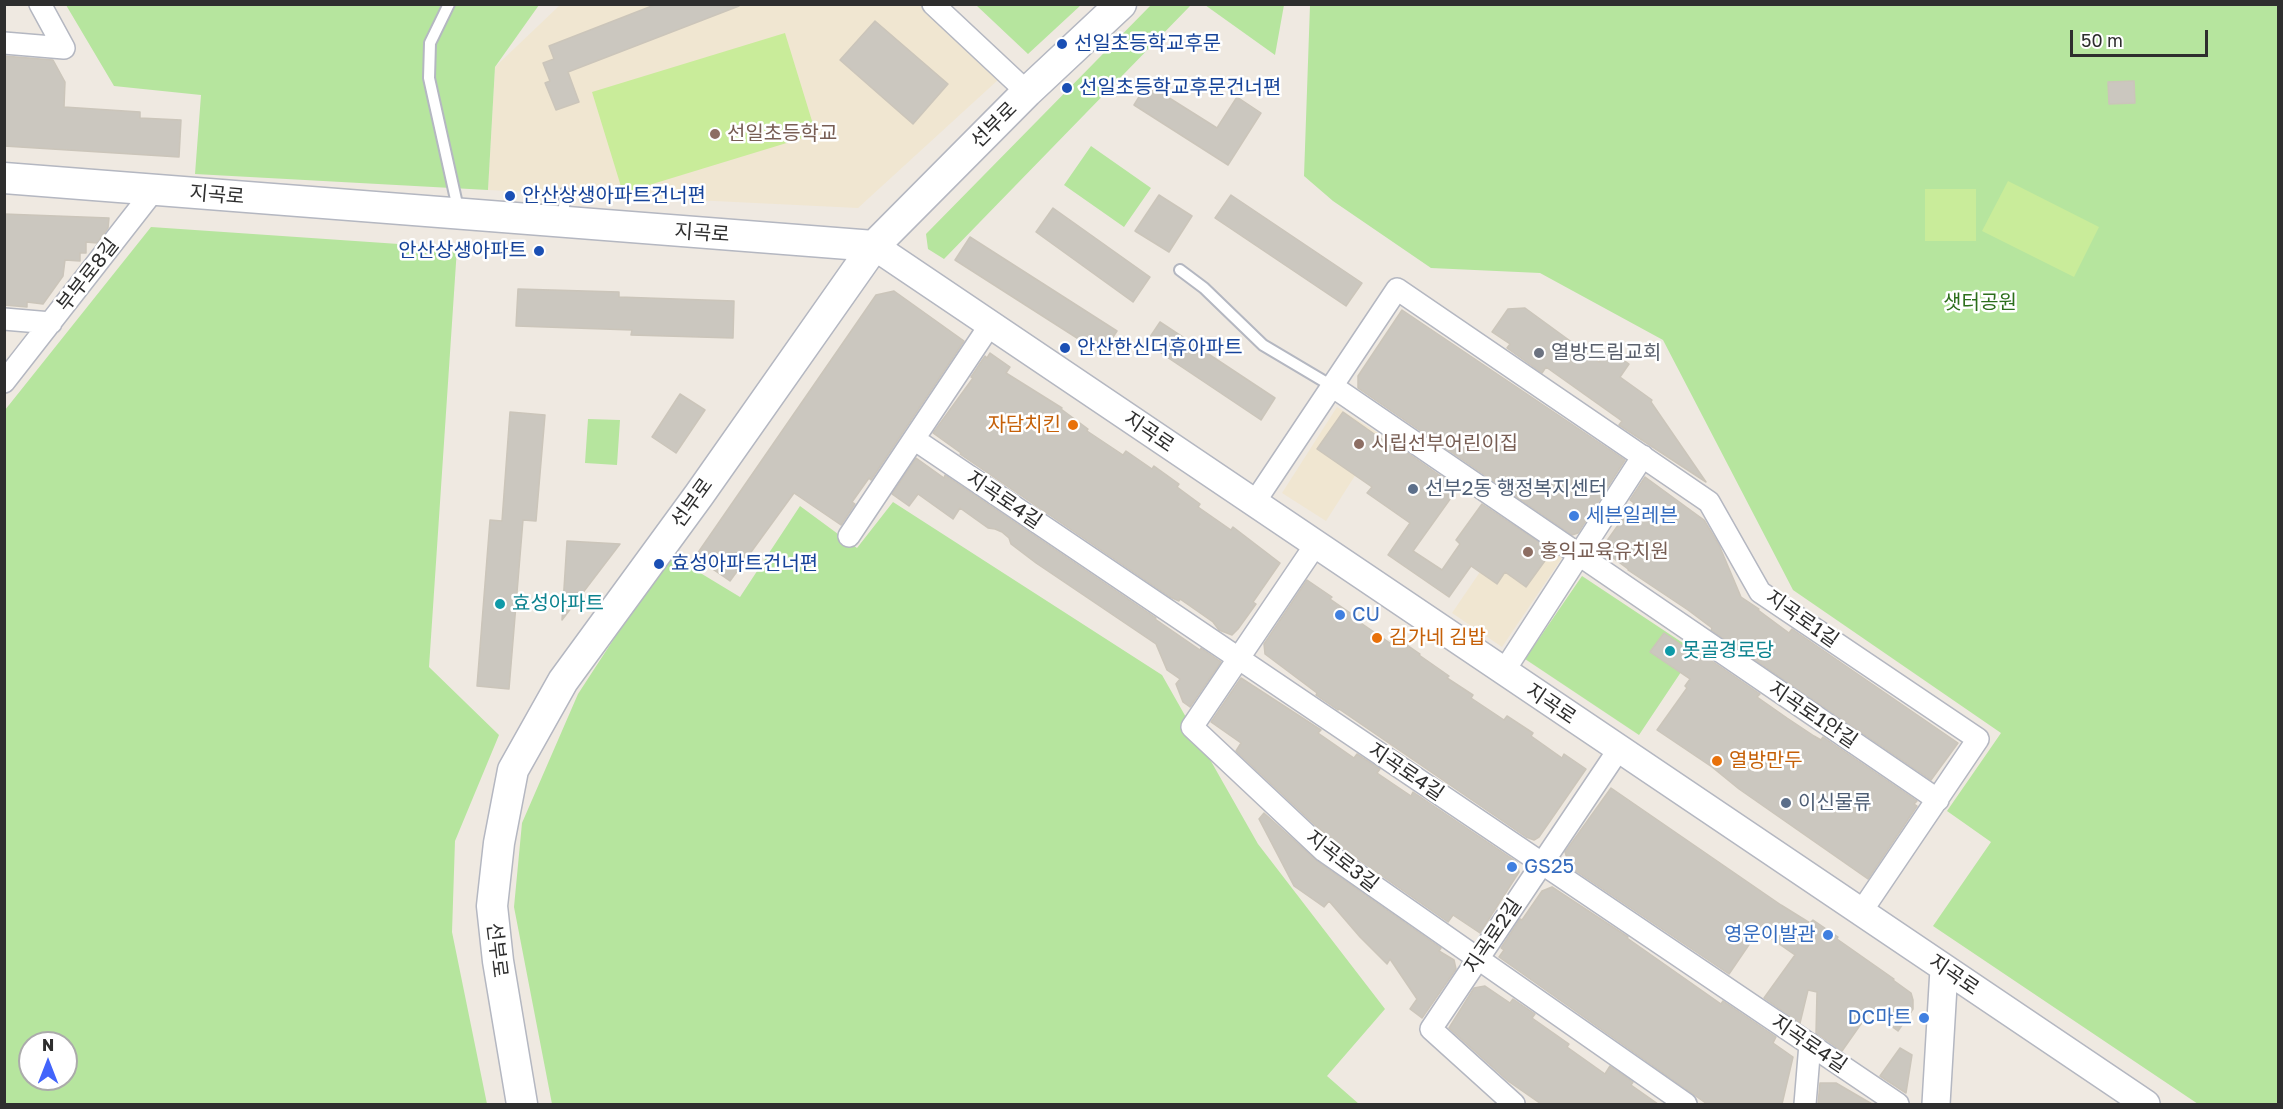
<!DOCTYPE html>
<meta charset="utf-8">
<style>
body{margin:0}
#map{position:relative;width:2283px;height:1109px;overflow:hidden;background:#efe9e1;font-family:"Golos Text",sans-serif}
canvas{display:block}
.frame{position:absolute;inset:0;border:6px solid #2e2e2e;pointer-events:none}
.north{position:absolute;left:18px;top:1031px;width:60px;height:60px;box-sizing:border-box;background:#fff;border:2px solid #ababab;border-radius:50%;rotate:0deg;font-size:16px;font-weight:700;line-height:24px;text-align:center;color:#2e2e2e}
.north::after{content:'';display:block;margin:auto;width:21px;height:27px;background:#4264fb;clip-path:polygon(50% 0,100% 100%,50% 72%,0 100%)}
.scale{position:absolute;left:2070px;top:30px;width:138px;height:27px;box-sizing:border-box;border:3px solid #2e2e2e;border-top:0;padding-left:8px;font-size:18px;line-height:21px;white-space:nowrap;color:#2e2e2e;-webkit-text-stroke:4px #fff;paint-order:stroke}
</style>
<div id="map">
<canvas width="2283" height="1109"></canvas>
<div class="frame"></div>
<div class="north">N</div>
<div class="scale">50 m</div>
</div>
<script>
const ctx = document.querySelector('canvas').getContext('2d');
ctx.lineJoin = 'round';
function fillPath(path, color) { ctx.fillStyle = color; ctx.fill(path, 'evenodd'); }
function stroke(path, color, width, dash) { ctx.strokeStyle = color; ctx.lineWidth = width; ctx.lineCap = dash ? 'butt' : 'round'; ctx.setLineDash(dash || []); ctx.stroke(path); }
function write(font, color, halo, rows, align = 'center') {
  ctx.font = font + ' "Golos Text","Noto Sans KR",sans-serif'; ctx.lineWidth = 5; ctx.setLineDash([]); ctx.textBaseline = 'middle'; ctx.strokeStyle = halo; ctx.fillStyle = color; for (const [text, x, y, turn = 0] of rows) {
    ctx.save(); ctx.translate(x, y); ctx.rotate((+turn || 0) * Math.PI / 180); ctx.textAlign = isNaN(turn) ? turn : align; if (halo) ctx.strokeText(text, 0, 0); ctx.fillText(text, 0, 0); ctx.restore();
  }
}
fillPath(new Path2D(`
 M 560,5 L 920,5 L 999,79 L 858,208 L 488,190 L 495,67 Z
 M 1337,407 L 1381,435 L 1326,521 L 1282,493 Z
 M 1512,525 L 1562,558 L 1502,647 L 1452,613 Z`), '#f0e6d1');
fillPath(new Path2D(`
 M 66,5 L 539,5 L 495,67 L 488,190 L 195,174 L 201,95 L 114,86 Z
 M 976,5 L 1081,5 L 1028,54 Z
 M 1151,5 L 1191,5 L 944,259 L 928,249 L 926,234 Z
 M 1205,5 L 1284,5 L 1275,55 Z
 M 1310,5 L 2278,5 L 2278,1104 L 2198,1104 L 1933,926 L 1991,842 L 1947,811 L 2001,733 L 1793,590 L 1663,340 L 1540,273 L 1431,268 L 1333,201 L 1304,176 Z
 M 1091,146 L 1151,188 L 1124,227 L 1064,185 Z
 M 151,227 L 457,248 L 429,667 L 499,735 L 455,841 L 452,932 L 487,1104 L 5,1104 L 5,410 ZM 30,1043 L 66,1043 L 66,1079 L 30,1079 Z
 M 588,419 L 620,420 L 617,465 L 585,463 Z
 M 893,502 L 1162,675 L 1258,844 L 1385,1009 L 1327,1076 L 1359,1104 L 552,1104 L 514,907 L 522,823 L 578,694 L 669,554 L 740,597 L 800,506 L 857,548 Z
 M 1582,576 L 1695,651 L 1639,735 L 1525,659 Z`), '#b6e59e');
fillPath(new Path2D(`
 M 785,33 L 816,134 L 623,193 L 592,92 Z
 M 2008,181 L 2099,227 L 2074,277 L 1982,231 Z
 M 1925,189 L 1976,189 L 1976,241 L 1925,241 Z`), '#c9ec9a');
const building = new Path2D(`
 M 657,4 L 739,6 L 568,72 L 579,102 L 556,110 L 545,83 L 550,81 L 543,63 L 554,59 L 549,46 Z
 M 875,21 L 948,84 L 913,124 L 840,60 Z
 M 4,56 L 53,60 L 65,82 L 64,107 L 140,112 L 140,118 L 181,120 L 179,157 L 4,146 Z
 M 2134,81 L 2135,103 L 2109,104 L 2108,82 Z
 M 1147,84 L 1217,128 L 1237,97 L 1261,113 L 1228,165 L 1134,105 Z
 M 1159,195 L 1192,216 L 1169,252 L 1135,231 Z
 M 1231,195 L 1362,283 L 1346,306 L 1215,218 Z
 M 1053,208 L 1150,277 L 1133,302 L 1036,232 Z
 M 4,214 L 109,218 L 108,228 L 97,243 L 86,242 L 86,253 L 80,253 L 80,261 L 65,260 L 63,276 L 43,304 L 27,302 L 27,307 L 4,305 Z
 M 970,237 L 1117,331 L 1102,354 L 955,260 Z
 M 518,289 L 619,292 L 619,297 L 734,301 L 733,338 L 631,335 L 632,330 L 516,326 Z
 M 894,291 L 964,341 L 871,480 L 869,478 L 852,502 L 855,504 L 841,525 L 794,493 L 730,581 L 695,557 L 876,295 Z
 M 1525,308 L 1599,362 L 1608,349 L 1629,364 L 1620,377 L 1652,400 L 1651,402 L 1706,482 L 1619,425 L 1622,421 L 1546,367 L 1542,373 L 1507,348 L 1510,344 L 1492,332 L 1508,309 Z
 M 1402,310 L 1625,460 L 1578,533 L 1572,535 L 1358,388 L 1358,376 Z
 M 1160,322 L 1275,398 L 1261,420 L 1146,343 Z
 M 990,353 L 1010,367 L 1006,373 L 1062,408 L 1061,409 L 1088,429 L 1087,431 L 1123,455 L 1126,451 L 1152,469 L 1154,466 L 1179,484 L 1177,487 L 1200,504 L 1198,507 L 1231,530 L 1233,527 L 1280,563 L 1253,602 L 1256,604 L 1238,629 L 1232,635 L 1219,630 L 1213,622 L 1180,599 L 1179,601 L 1170,597 L 960,454 L 961,453 L 933,433 L 973,378 L 971,377 L 985,356 L 987,358 Z
 M 680,394 L 705,410 L 676,453 L 652,437 Z
 M 510,412 L 545,415 L 536,521 L 523,520 L 509,689 L 477,686 L 490,520 L 502,521 Z
 M 1343,412 L 1397,450 L 1399,447 L 1458,488 L 1413,551 L 1442,570 L 1460,544 L 1456,540 L 1482,504 L 1552,551 L 1526,587 L 1505,572 L 1497,584 L 1471,566 L 1449,597 L 1388,555 L 1410,523 L 1367,493 L 1372,487 L 1317,449 Z
 M 916,458 L 944,478 L 945,475 L 1156,618 L 1155,619 L 1200,650 L 1201,648 L 1221,662 L 1190,707 L 1183,702 L 1176,684 L 1180,679 L 1167,670 L 1156,644 L 1036,563 L 1011,544 L 1009,538 L 1002,532 L 995,529 L 988,528 L 960,508 L 953,519 L 918,494 L 909,506 L 892,494 Z
 M 1645,477 L 1704,520 L 1719,545 L 1741,597 L 1759,609 L 1758,610 L 1789,633 L 1792,629 L 1958,743 L 1931,780 L 1711,630 L 1712,628 L 1688,610 L 1628,570 L 1628,569 L 1601,549 L 1634,503 L 1630,500 Z
 M 567,541 L 620,544 L 562,620 Z
 M 1307,580 L 1332,597 L 1330,599 L 1359,619 L 1358,621 L 1390,643 L 1394,636 L 1420,654 L 1419,655 L 1449,676 L 1447,678 L 1473,695 L 1471,698 L 1504,720 L 1507,716 L 1533,733 L 1531,736 L 1562,758 L 1564,754 L 1586,769 L 1539,837 L 1534,840 L 1526,837 L 1339,709 L 1338,710 L 1316,695 L 1317,693 L 1265,654 L 1264,644 Z
 M 1664,633 L 1703,660 L 1706,657 L 1760,694 L 1757,697 L 1787,718 L 1814,736 L 1821,740 L 1823,737 L 1917,801 L 1914,804 L 1917,806 L 1868,879 L 1739,789 L 1712,767 L 1657,730 L 1687,688 L 1685,686 L 1690,679 L 1650,652 Z
 M 1241,678 L 1321,730 L 1318,733 L 1354,758 L 1357,754 L 1380,769 L 1377,773 L 1411,796 L 1413,792 L 1517,862 L 1519,872 L 1480,933 L 1453,915 L 1448,922 L 1332,841 L 1236,751 L 1241,743 L 1211,722 Z
 M 1611,788 L 1781,905 L 1810,923 L 1813,920 L 1838,937 L 1837,939 L 1894,979 L 1893,980 L 1911,993 L 1913,1000 L 1913,1009 L 1898,1031 L 1870,1011 L 1842,1051 L 1816,1033 L 1817,992 L 1808,990 L 1800,1023 L 1764,998 L 1795,955 L 1759,930 L 1729,974 L 1570,867 L 1565,852 Z
 M 1264,813 L 1317,861 L 1441,948 L 1439,951 L 1454,960 L 1456,969 L 1422,1018 L 1410,1009 L 1417,999 L 1390,959 L 1387,964 L 1360,937 L 1329,901 L 1324,907 L 1294,886 L 1259,819 Z
 M 1552,887 L 1628,937 L 1627,938 L 1721,1004 L 1723,1001 L 1776,1037 L 1773,1043 L 1793,1057 L 1782,1104 L 1707,1104 L 1499,957 L 1504,950 L 1501,948 L 1520,919 L 1522,920 L 1542,891 Z
 M 1485,986 L 1510,1003 L 1513,999 L 1535,1014 L 1532,1018 L 1569,1044 L 1567,1047 L 1605,1074 L 1610,1066 L 1633,1082 L 1631,1085 L 1658,1104 L 1541,1104 L 1508,1081 L 1449,1028 L 1474,988 Z
 M 1900,1048 L 1912,1055 L 1906,1093 L 1880,1076 Z
 M 1820,1083 L 1836,1083 L 1872,1104 L 1818,1104 Z`);
fillPath(building, '#cbc7bf');
stroke(building, '#cbc5ba', 1.5);
const service = new Path2D(`
 M 449,4 L 430,43 L 429,78 L 459,213
 M 563,221 L 565,193
 M 1180,270 L 1204,288 L 1263,345 L 1332,386`);
const minor = new Path2D(`
 M 40,4 L 64,48
 M 933,4 L 1027,92
 M 4,43 L 64,48
 M 4,319 L 51,323
 M 4,382 L 154,190
 M 1332,386 L 1938,800
 M 914,439 L 1898,1104
 M 1254,503 L 1397,289 L 1709,502 L 1760,592 L 1978,739 L 1861,912
 M 849,536 L 990,325
 M 1316,544 L 1192,727 L 1324,851 L 1686,1104
 M 1504,671 L 1643,456
 M 1514,1104 L 1431,1029 L 1619,749
 M 1805,1104 L 1810,1044`);
const tertiary = new Path2D(`
 M 874,246 L 2146,1104
 M 1936,1104 L 1944,969`);
const secondary = new Path2D(`
 M 4,178 L 874,246
 M 522,1104 L 498,961 L 492,906 L 499,843 L 513,770 L 563,681 L 699,495 L 874,246 L 1027,92 L 1121,4`);
stroke(service, '#b4b7c1', 14);
stroke(minor, '#b4b7c1', 24);
stroke(tertiary, '#b4b7c1', 30);
stroke(secondary, '#b4b7c1', 33);
stroke(service, '#fff', 10);
stroke(minor, '#fff', 21);
stroke(tertiary, '#fff', 27);
stroke(secondary, '#fff', 30);
for (const [x, y, r, color] of [
 [1062,44,6,"#1a4fb4"],
 [1067,88,6,"#1a4fb4"],
 [715,134,6,"#8d6e63"],
 [510,196,6,"#1a4fb4"],
 [539,251,6,"#1a4fb4"],
 [1065,348,6,"#1a4fb4"],
 [1539,353,6,"#6b7280"],
 [1073,425,6,"#e8710a"],
 [1359,444,6,"#8d6e63"],
 [1413,489,6,"#5c6f8a"],
 [1574,516,6,"#3f7fe0"],
 [1528,552,6,"#8d6e63"],
 [659,564,6,"#1a4fb4"],
 [500,604,6,"#0f9aa8"],
 [1340,615,6,"#3f7fe0"],
 [1377,638,6,"#e8710a"],
 [1670,651,6,"#0f9aa8"],
 [1717,761,6,"#e8710a"],
 [1786,803,6,"#5c6f8a"],
 [1512,867,6,"#3f7fe0"],
 [1828,935,6,"#3f7fe0"],
 [1924,1018,6,"#3f7fe0"]
]) { const dot = new Path2D(); dot.arc(x, y, r, 0, 2 * Math.PI); ctx.fillStyle = color; ctx.fill(dot); stroke(dot, '#fff', 2); }
write('20px', '#164399', '#fff', [
 ["선일초등학교후문",1074,44],
 ["선일초등학교후문건너편",1079,88],
 ["안산상생아파트건너편",522,196],
 ["안산상생아파트",527,251,"right"],
 ["안산한신더휴아파트",1077,348],
 ["효성아파트건너편",671,564]
], 'left');
write('20px', '#2e2e2e', '#fff', [
 ["선부로",994,125,-45],
 ["지곡로",217,195,5],
 ["지곡로",702,233,4],
 ["부부로8길",88,275,-52],
 ["지곡로",1149,432,34],
 ["지곡로4길",1004,500,34],
 ["선부로",692,503,-54],
 ["지곡로1길",1802,619,35],
 ["지곡로",1551,704,34],
 ["지곡로1안길",1813,715,34],
 ["지곡로4길",1406,772,34],
 ["지곡로3길",1342,861,38],
 ["지곡로2길",1493,936,-56],
 ["선부로",497,950,83],
 ["지곡로",1954,975,34],
 ["지곡로4길",1809,1044,34]
]);
write('20px', '#785e54', '#fff', [
 ["선일초등학교",727,134],
 ["시립선부어린이집",1371,444],
 ["홍익교육유치원",1540,552]
], 'left');
write('20px', '#2c6e1b', '#fff', [
 ["샛터공원",1980,303]
]);
write('20px', '#5b616d', '#fff', [
 ["열방드림교회",1551,353]
], 'left');
write('20px', '#c56008', '#fff', [
 ["자담치킨",1061,425,"right"],
 ["김가네 김밥",1389,638],
 ["열방만두",1729,761]
], 'left');
write('20px', '#4e5e75', '#fff', [
 ["선부2동 행정복지센터",1425,489],
 ["이신물류",1798,803]
], 'left');
write('20px', '#366cbe', '#fff', [
 ["세븐일레븐",1586,516],
 ["CU",1352,615],
 ["GS25",1524,867],
 ["영운이발관",1816,935,"right"],
 ["DC마트",1912,1018,"right"]
], 'left');
write('20px', '#0d838f', '#fff', [
 ["효성아파트",512,604],
 ["못골경로당",1682,651]
], 'left');
</script>
